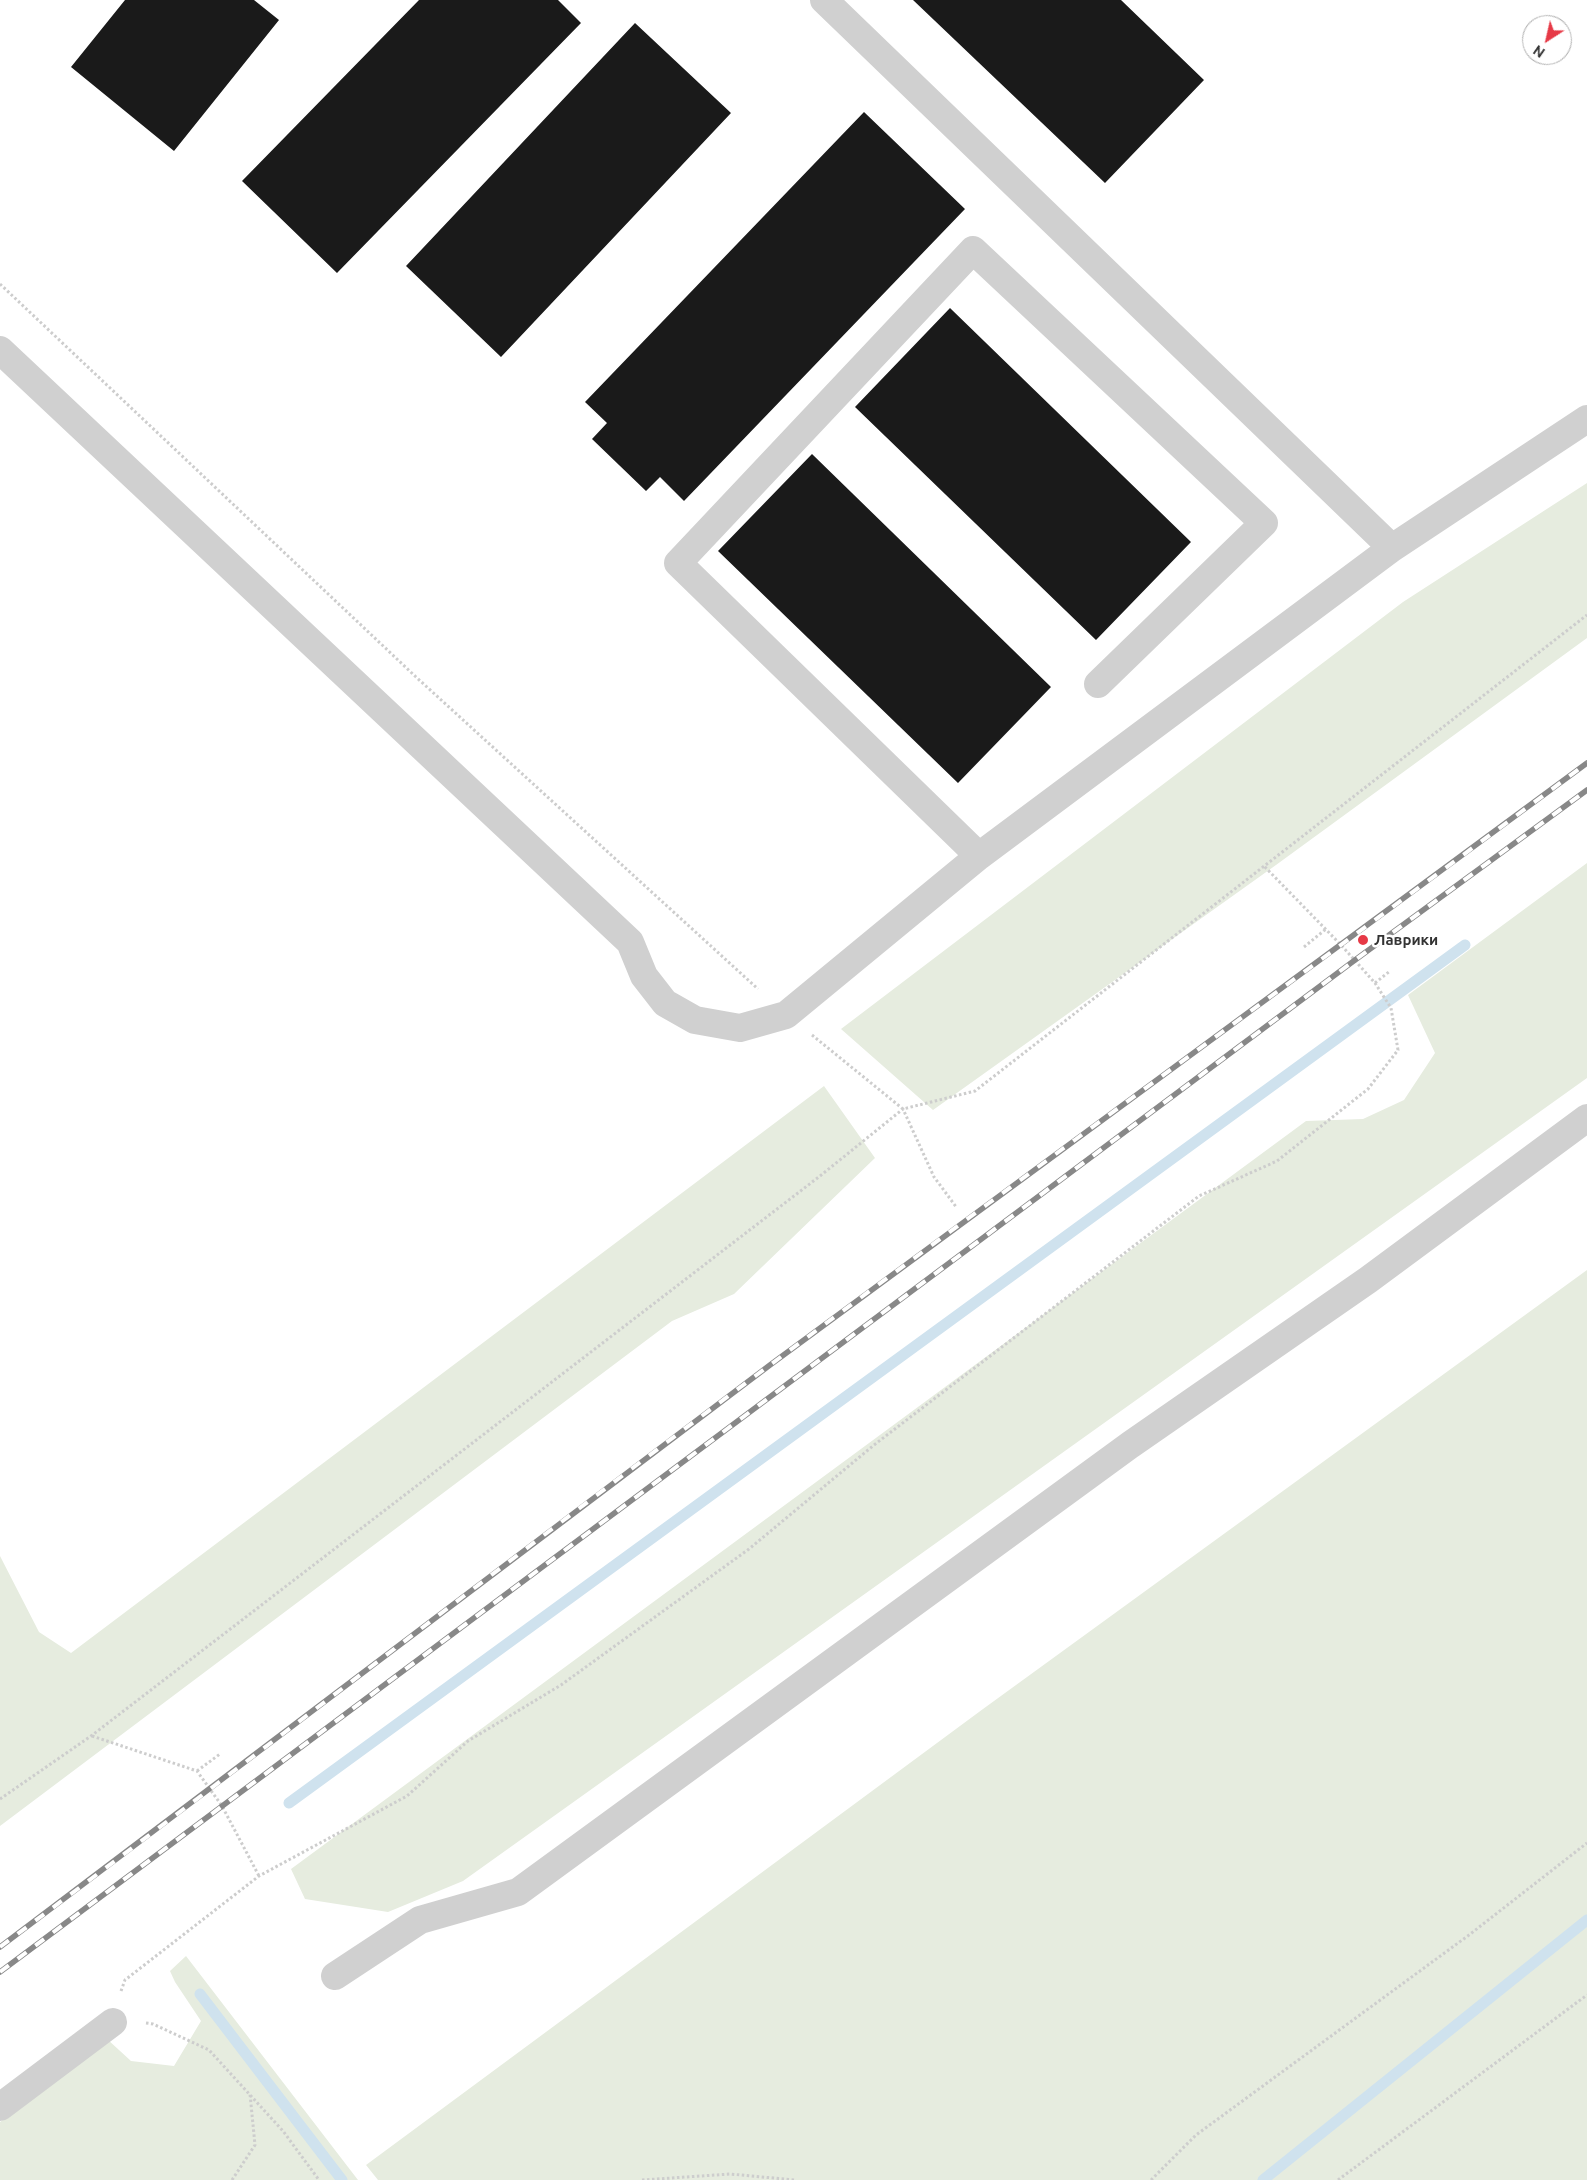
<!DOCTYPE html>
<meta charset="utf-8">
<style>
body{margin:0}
#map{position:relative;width:1587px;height:2180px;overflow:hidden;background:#fff;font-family:Ubuntu,sans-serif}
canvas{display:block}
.north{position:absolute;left:1522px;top:15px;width:50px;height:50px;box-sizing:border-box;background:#fff;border:1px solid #adadad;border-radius:50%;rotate:215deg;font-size:14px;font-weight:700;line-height:20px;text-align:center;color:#333}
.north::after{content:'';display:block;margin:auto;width:18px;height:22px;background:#e63946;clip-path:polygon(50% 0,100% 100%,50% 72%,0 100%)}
</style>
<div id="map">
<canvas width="1587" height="2180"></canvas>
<div class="north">N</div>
</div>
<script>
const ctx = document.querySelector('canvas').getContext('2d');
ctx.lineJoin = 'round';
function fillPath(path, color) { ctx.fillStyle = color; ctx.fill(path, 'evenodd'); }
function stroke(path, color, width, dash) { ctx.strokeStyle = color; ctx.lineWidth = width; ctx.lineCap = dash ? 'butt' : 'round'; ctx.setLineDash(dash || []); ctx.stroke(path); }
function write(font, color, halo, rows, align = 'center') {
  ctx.font = font + ' Ubuntu,sans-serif'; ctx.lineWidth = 5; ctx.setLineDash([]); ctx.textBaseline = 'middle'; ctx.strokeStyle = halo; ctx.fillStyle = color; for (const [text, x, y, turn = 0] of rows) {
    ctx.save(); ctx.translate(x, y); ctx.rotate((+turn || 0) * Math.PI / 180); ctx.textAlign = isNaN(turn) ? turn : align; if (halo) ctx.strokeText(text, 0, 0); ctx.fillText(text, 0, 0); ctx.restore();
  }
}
fillPath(new Path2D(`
 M 1587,483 L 1587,638 L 1276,865 L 933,1110 L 841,1029 L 1403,602 Z
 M 1587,863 L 1587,1078 L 463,1881 L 388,1912 L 305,1899 L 291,1869 L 1306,1121 L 1363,1119 L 1404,1100 L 1435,1053 L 1408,995 Z
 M 824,1086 L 875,1158 L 734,1294 L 672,1321 L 0,1826 L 0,1556 L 39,1632 L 71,1653 Z
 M 1587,1270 L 1587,2180 L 378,2180 L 366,2165 L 983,1709 Z
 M 186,1956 L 358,2180 L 0,2180 L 0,2122 L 107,2039 L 131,2061 L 174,2066 L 201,2021 L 175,1982 L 170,1971 Z`), '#e6ecdf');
stroke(new Path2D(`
 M 289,1803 L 1465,945
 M 200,1994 L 342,2180
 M 1263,2180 L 1587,1920`), '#cfe2ee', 11);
fillPath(new Path2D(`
 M 125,0 L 254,0 L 279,20 L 174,151 L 71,67 Z
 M 419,0 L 558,0 L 581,23 L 337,273 L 242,181 Z
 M 913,0 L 1121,0 L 1204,80 L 1105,183 Z
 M 635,23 L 731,113 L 501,357 L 406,266 Z
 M 864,112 L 965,209 L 684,501 L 660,477 L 646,491 L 592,439 L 607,423 L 585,402 Z
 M 950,308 L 1191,542 L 1096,640 L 855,407 Z
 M 812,454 L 1051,687 L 958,783 L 718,551 Z`), '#1a1a1a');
stroke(new Path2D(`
 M 0,284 L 416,677 L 758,989
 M 1304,947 L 1326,929
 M 1375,983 L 1390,971
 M 812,1035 L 903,1109 L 975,1091 L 1587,615
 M 92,1736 L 197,1771 L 222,1806 L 259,1876
 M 197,1771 L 220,1754
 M 0,1799 L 91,1736 L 820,1176 L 903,1109 L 934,1177 L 957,1208
 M 121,1991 L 125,1980 L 259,1876 L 407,1796 L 468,1741 L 561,1685 L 749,1549 L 874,1445 L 1199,1196 L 1277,1161 L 1368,1089 L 1398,1050 L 1391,1008 L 1375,983 L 1342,946 L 1263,865
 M 146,2023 L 153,2024 L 209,2050 L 283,2131 L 319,2180
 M 232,2180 L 255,2145 L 250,2094
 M 642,2180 L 730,2174 L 795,2180
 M 1151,2180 L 1196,2135 L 1469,1935 L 1587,1843
 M 1338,2180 L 1587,1995`), '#cdcdcd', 3, [2.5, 2.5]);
stroke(new Path2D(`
 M 824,0 L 1392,548
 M 0,350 L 630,942 L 644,976 L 665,1003 L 695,1020 L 740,1028 L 786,1015 L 979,856 L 1392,548 L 1587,419
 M 979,856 L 678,563 L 973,250 L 1264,523 L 1098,684
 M 335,1976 L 420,1920 L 518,1892 L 1130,1445 L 1368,1280 L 1587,1118
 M 0,2107 L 113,2022`), '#d0d0d0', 28);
const rail = new Path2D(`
 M 0,1947 C 258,1755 512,1557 770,1365 C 1041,1163 1316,965 1587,763
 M 0,1972 L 1355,960 L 1587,790`);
stroke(rail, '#888', 5.5);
stroke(rail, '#fff', 4, [11]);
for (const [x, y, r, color] of [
 [1363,940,6,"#e63946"]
]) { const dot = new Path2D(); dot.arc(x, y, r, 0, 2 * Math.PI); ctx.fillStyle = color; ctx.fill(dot); stroke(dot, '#fff', 2); }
write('bold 15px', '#333', '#fff', [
 ["Лаврики",1374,940]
], 'left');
</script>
